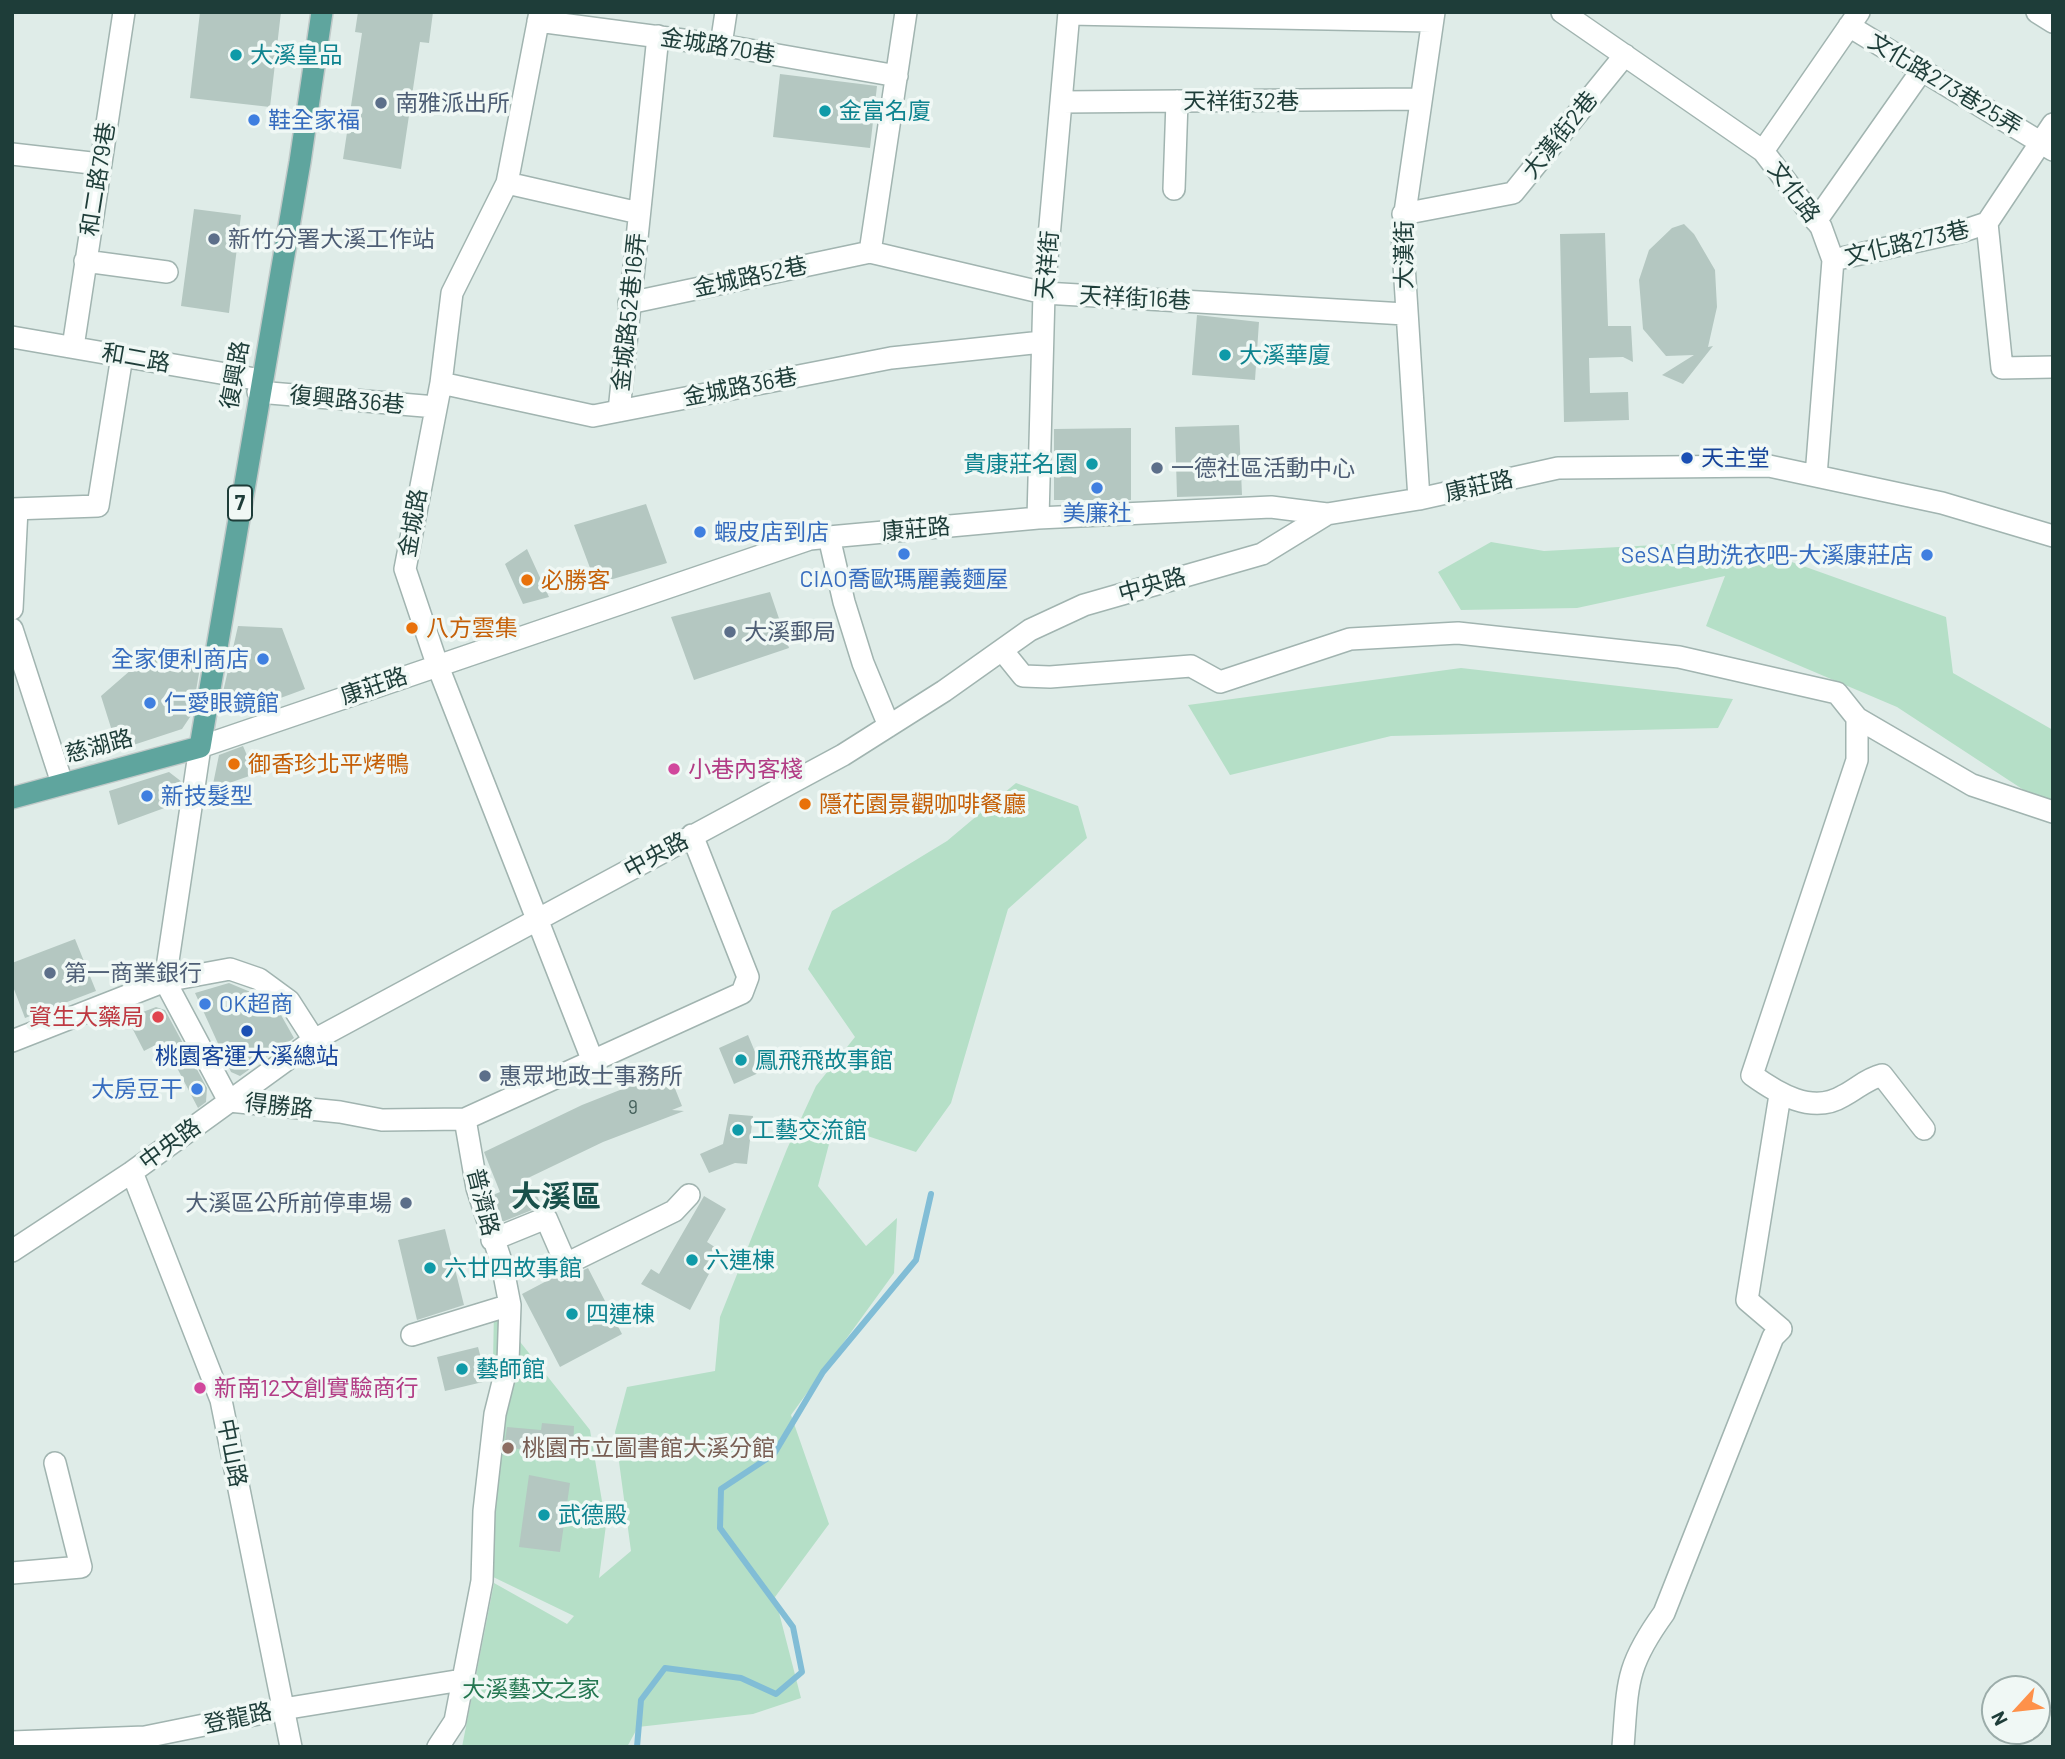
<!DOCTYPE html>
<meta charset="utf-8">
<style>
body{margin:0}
#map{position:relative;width:2065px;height:1759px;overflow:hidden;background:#dfece8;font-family:Barlow,sans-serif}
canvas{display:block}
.frame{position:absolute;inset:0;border:14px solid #1e3d39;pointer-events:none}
.north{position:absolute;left:1981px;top:1675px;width:70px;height:70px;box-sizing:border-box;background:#f0f8f5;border:2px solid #9cadaa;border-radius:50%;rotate:243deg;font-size:19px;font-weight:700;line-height:28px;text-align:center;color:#1e3d39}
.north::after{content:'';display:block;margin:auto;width:24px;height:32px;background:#fe914a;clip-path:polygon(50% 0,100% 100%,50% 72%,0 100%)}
</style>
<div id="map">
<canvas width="2065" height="1759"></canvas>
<div class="frame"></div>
<div class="north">N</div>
</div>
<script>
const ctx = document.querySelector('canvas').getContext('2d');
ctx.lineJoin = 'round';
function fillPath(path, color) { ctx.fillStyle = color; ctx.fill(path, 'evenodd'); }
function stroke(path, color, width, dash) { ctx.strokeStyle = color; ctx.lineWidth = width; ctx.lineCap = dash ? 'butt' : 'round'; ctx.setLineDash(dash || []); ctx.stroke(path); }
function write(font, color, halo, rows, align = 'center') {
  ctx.font = font + ' Barlow,"Noto Sans TC",sans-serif'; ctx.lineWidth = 7; ctx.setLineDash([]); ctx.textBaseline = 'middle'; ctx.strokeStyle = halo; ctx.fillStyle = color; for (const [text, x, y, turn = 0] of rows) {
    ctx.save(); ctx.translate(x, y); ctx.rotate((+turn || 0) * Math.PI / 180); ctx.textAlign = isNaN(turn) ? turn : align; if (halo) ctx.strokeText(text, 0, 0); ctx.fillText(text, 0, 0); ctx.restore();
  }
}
fillPath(new Path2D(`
 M 1491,542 L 1544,551 L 1675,544 L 1775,556 L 1946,617 L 1953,673 L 2053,730 L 2053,805 L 2039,800 L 1897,707 L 1706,626 L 1725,576 L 1577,608 L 1461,610 L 1438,572 Z
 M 1461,668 L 1733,699 L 1718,728 L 1391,736 L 1230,775 L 1188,705 Z
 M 1016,783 L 1078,806 L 1087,838 L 1008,909 L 951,1103 L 916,1152 L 834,1125 L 818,1186 L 866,1246 L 897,1218 L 894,1273 L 791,1415 L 829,1524 L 775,1597 L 801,1698 L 753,1714 L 638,1727 L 627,1747 L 462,1747 L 494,1583 L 567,1624 L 574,1616 L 489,1575 L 494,1309 L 590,1430 L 606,1525 L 599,1578 L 631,1551 L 615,1432 L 627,1387 L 715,1371 L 720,1317 L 787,1149 L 816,1086 L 855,1037 L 808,969 L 832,911 L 947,841 Z`), '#b5dfc7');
stroke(new Path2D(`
 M 637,1747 L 641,1700 L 665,1668 L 741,1678 L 776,1694 L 802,1672 L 793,1627 L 720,1528 L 721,1489 L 774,1454 L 823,1372 L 916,1260 L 931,1194`), '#81bdd6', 6);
fillPath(new Path2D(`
 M 200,12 L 281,12 L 270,107 L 190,98 Z
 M 358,12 L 433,12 L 429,43 L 420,42 L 401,169 L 343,159 L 362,33 L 355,32 Z
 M 780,74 L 877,86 L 870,148 L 773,137 Z
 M 194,209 L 241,215 L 229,313 L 181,306 Z
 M 1684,224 L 1694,234 L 1715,270 L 1717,307 L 1708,347 L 1713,346 L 1683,384 L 1662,375 L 1694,355 L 1666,356 L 1643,329 L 1639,280 L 1649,250 L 1672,228 Z
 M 1605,233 L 1608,326 L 1631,326 L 1633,362 L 1623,357 L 1589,358 L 1590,393 L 1628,392 L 1629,420 L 1564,422 L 1560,234 Z
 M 1197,315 L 1259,322 L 1255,380 L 1192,375 Z
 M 1239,425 L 1242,495 L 1177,497 L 1175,427 Z
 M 1131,428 L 1131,500 L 1054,500 L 1054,429 Z
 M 646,504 L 667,563 L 596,584 L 574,525 Z
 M 527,549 L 549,597 L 523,604 L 505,564 Z
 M 770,592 L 789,648 L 694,680 L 671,617 Z
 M 238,626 L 282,628 L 305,689 L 237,714 L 221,701 Z
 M 155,649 L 203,650 L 192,714 L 182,729 L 118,750 L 101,696 Z
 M 243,746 L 255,774 L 212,789 L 219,755 Z
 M 169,772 L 182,782 L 178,803 L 118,825 L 109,791 Z
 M 75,939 L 96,991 L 25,1018 L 12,984 L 12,963 Z
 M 229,983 L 260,996 L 281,1015 L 294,1038 L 240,1076 L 231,1072 L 195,993 Z
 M 156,1007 L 165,1010 L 207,1088 L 206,1102 L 198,1108 L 163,1041 L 144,1051 L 127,1018 Z
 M 748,1035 L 763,1071 L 734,1084 L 719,1048 Z
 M 668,1071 L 682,1106 L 672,1110 L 684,1111 L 603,1142 L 528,1178 L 542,1206 L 502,1222 L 493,1195 L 500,1192 L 484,1152 L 582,1105 Z
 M 729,1114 L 753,1116 L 747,1164 L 735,1163 L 709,1173 L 700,1154 L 723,1144 Z
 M 704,1196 L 726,1209 L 707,1242 L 721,1251 L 690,1310 L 641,1284 L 651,1269 L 659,1274 Z
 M 445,1229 L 464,1305 L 417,1320 L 398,1240 Z
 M 588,1268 L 622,1334 L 560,1367 L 522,1294 L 558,1275 L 571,1276 Z
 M 478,1347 L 487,1381 L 445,1391 L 437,1357 Z
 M 542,1423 L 574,1426 L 573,1452 L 504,1448 L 507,1427 L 541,1430 Z
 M 529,1475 L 570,1483 L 560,1552 L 519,1547 Z`), '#b4c7c1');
const minor = new Path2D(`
 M 540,12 L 507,183 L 452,293 L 441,383 L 405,569 L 437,664 L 592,1059
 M 1562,12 L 1763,151 L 1821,227 L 1833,260 L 1816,476
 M 2037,12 L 2053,22
 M 1069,14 L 1431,21
 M 538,21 L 721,45 L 897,76
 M 1849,26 L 2053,150
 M 721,45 L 726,12
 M 1062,102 L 1419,99
 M 1763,151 L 1859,12
 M 12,154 L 100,164
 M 507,183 L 639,213
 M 1174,189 L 1177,101
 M 1403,214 L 1513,193 L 1625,55
 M 1816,221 L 1922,70
 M 1987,223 L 2002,368 L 2053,367
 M 870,252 L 906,12
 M 1833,260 L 1963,231 L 1987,223 L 2053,124
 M 85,261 L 167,272
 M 629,303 L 870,252 L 1044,293 L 1405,314
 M 12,337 L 261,380
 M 73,347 L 124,12
 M 441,383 L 593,416 L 891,358 L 1042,342
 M 258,392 L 436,407
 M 619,411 L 658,36
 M 1419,499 L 1402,233 L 1434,12
 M 12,509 L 98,506 L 122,356
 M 1038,518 L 1044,293 L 1069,12
 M 829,537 L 844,602 L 863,663 L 889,726
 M 12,609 L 17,509
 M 12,629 L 62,783
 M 1002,650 L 1023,676 L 1050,677 L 1191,666 L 1220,682 L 1350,639 L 1458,633 L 1679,657 L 1837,693 L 1857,718 L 1972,785 L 2053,812
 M 1857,718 L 1857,760 L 1752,1075 C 1777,1093 1812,1115 1843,1096 C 1857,1089 1866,1079 1882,1075 L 1924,1129
 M 165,981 L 200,747 L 810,539 L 829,537 L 1038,518 L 1271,507 L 1327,514 L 1419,499 L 1558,468 L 1769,466 L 1942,503 L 2053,536
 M 165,981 L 229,1101
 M 12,1041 L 165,981 L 230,969 L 259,979 L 289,1001 L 314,1040
 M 229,1101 L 340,1112 L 382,1120 L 465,1119 L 742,993 L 748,977 L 692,835
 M 132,1172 L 221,1400 L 291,1747
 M 492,1240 L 546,1218 L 566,1264 L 674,1211 L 689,1195
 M 12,1251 L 132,1172 L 314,1040 L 843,755 L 944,691 L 1030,630 L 1084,605 L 1262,554 L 1327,514
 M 412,1335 L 510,1305
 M 12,1573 L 81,1567 L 55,1463
 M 12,1742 L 145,1737 L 283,1709 L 462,1680
 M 438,1747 L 455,1721 L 482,1581 L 484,1511 L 495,1414 L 508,1362 L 510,1305 L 502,1264 L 477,1188 L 465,1119
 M 1623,1747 C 1628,1683 1625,1667 1664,1613 L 1773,1337 L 1781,1329 L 1747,1300 L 1780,1095`);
const major = new Path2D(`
 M 12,798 L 200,747 L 300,162 L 322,12`);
stroke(minor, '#a1b4b0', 24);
stroke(major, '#c0c9c8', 24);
stroke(minor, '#fff', 21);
stroke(major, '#5fa59e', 21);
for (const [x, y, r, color] of [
 [236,55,7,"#0f9aa8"],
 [381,103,7,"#5c6f8a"],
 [825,111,7,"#0f9aa8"],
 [254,120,7,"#3f7fe0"],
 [214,239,7,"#5c6f8a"],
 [1225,355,7,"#0f9aa8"],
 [1687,458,7,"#1a4fb4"],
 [1092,464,7,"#0f9aa8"],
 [1157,468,7,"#5c6f8a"],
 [1097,488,7,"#3f7fe0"],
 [700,532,7,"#3f7fe0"],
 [904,554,7,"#3f7fe0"],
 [1927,555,7,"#3f7fe0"],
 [527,580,7,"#e8710a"],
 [412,628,7,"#e8710a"],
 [730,632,7,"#5c6f8a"],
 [263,659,7,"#3f7fe0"],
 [150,703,7,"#3f7fe0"],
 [234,764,7,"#e8710a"],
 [674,769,7,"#d1479c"],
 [147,796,7,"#3f7fe0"],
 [805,804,7,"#e8710a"],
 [50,973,7,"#5c6f8a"],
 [205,1004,7,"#3f7fe0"],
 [158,1017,7,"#e0444e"],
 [247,1031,7,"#1a4fb4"],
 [741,1060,7,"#0f9aa8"],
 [485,1076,7,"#5c6f8a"],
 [197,1089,7,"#3f7fe0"],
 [738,1130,7,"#0f9aa8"],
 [406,1203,7,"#5c6f8a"],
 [692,1260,7,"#0f9aa8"],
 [430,1268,7,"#0f9aa8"],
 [572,1314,7,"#0f9aa8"],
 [462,1369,7,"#0f9aa8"],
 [200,1388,7,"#d1479c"],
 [508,1448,7,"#8d6e63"],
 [544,1515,7,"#0f9aa8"]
]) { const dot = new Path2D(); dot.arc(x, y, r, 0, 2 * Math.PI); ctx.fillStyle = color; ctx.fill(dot); stroke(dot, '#f0f8f5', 2.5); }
write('19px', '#44605b', null, [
 ["9",633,1108]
]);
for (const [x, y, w] of [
 [240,503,24]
]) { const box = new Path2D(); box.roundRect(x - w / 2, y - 17.5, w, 35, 5); ctx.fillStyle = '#f0f8f5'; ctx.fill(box); stroke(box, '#1e3d39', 2); }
write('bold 21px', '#1e3d39', null, [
 ["7",240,503]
]);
write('23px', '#1e3d39', '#f0f8f5', [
 ["金城路70巷",718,46,9],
 ["文化路273巷25弄",1945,84,31],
 ["天祥街32巷",1241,101],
 ["大漢街2巷",1560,135,-51],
 ["和二路79巷",98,179,-81],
 ["文化路",1794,192,53],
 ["文化路273巷",1907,243,-13],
 ["大漢街",1404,255,-90],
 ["天祥街",1047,265,-85],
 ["金城路52巷",750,277,-12],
 ["天祥街16巷",1135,298,3],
 ["金城路52巷16弄",629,312,-84],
 ["和二路",136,358,10],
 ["復興路",235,375,-80],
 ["金城路36巷",740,387,-11],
 ["復興路36巷",347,400,5],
 ["康莊路",1479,486,-13],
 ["金城路",413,523,-80],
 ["康莊路",916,529,-5],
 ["中央路",1152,585,-16],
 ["康莊路",374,686,-19],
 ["慈湖路",99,746,-15],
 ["中央路",656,855,-28],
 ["得勝路",279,1106,6],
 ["中央路",170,1144,-36],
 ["普濟路",483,1202,76],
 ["中山路",232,1453,79],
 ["登龍路",238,1718,-12]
]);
write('23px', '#0d838f', '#f0f8f5', [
 ["大溪皇品",250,55],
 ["金富名廈",839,111],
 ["大溪華廈",1239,355],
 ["貴康莊名園",1078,464,"right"],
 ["鳳飛飛故事館",755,1060],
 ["工藝交流館",752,1130],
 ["六連棟",706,1260],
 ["六廿四故事館",444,1268],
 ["四連棟",586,1314],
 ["藝師館",476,1369],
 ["武德殿",558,1515]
], 'left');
write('23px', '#4e5e75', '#f0f8f5', [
 ["南雅派出所",395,103],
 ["新竹分署大溪工作站",228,239],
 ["一德社區活動中心",1171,468],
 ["大溪郵局",744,632],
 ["第一商業銀行",64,973],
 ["惠眾地政士事務所",499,1076],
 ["大溪區公所前停車場",392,1203,"right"]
], 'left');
write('23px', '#366cbe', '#f0f8f5', [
 ["鞋全家福",268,120],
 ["美廉社",1097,513,"center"],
 ["蝦皮店到店",714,532],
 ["SeSA自助洗衣吧-大溪康莊店",1913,555,"right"],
 ["CIAO喬歐瑪麗義麵屋",904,579,"center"],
 ["全家便利商店",249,659,"right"],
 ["仁愛眼鏡館",164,703],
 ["新技髮型",161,796],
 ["OK超商",219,1004],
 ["大房豆干",183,1089,"right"]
], 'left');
write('23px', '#164399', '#f0f8f5', [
 ["天主堂",1701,458],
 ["桃園客運大溪總站",247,1056,"center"]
], 'left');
write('23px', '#c56008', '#f0f8f5', [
 ["必勝客",541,580],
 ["八方雲集",426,628],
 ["御香珍北平烤鴨",248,764],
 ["隱花園景觀咖啡餐廳",819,804]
], 'left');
write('23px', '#b23c85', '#f0f8f5', [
 ["小巷內客棧",688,769],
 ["新南12文創實驗商行",214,1388]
], 'left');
write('23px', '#be3a42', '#f0f8f5', [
 ["資生大藥局",144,1017]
], 'right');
write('23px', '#785e54', '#f0f8f5', [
 ["桃園市立圖書館大溪分館",522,1448]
], 'left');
write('23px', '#257751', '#f0f8f5', [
 ["大溪藝文之家",531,1689]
]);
write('bold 30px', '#19514b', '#f0f8f5', [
 ["大溪區",556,1197]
]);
</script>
